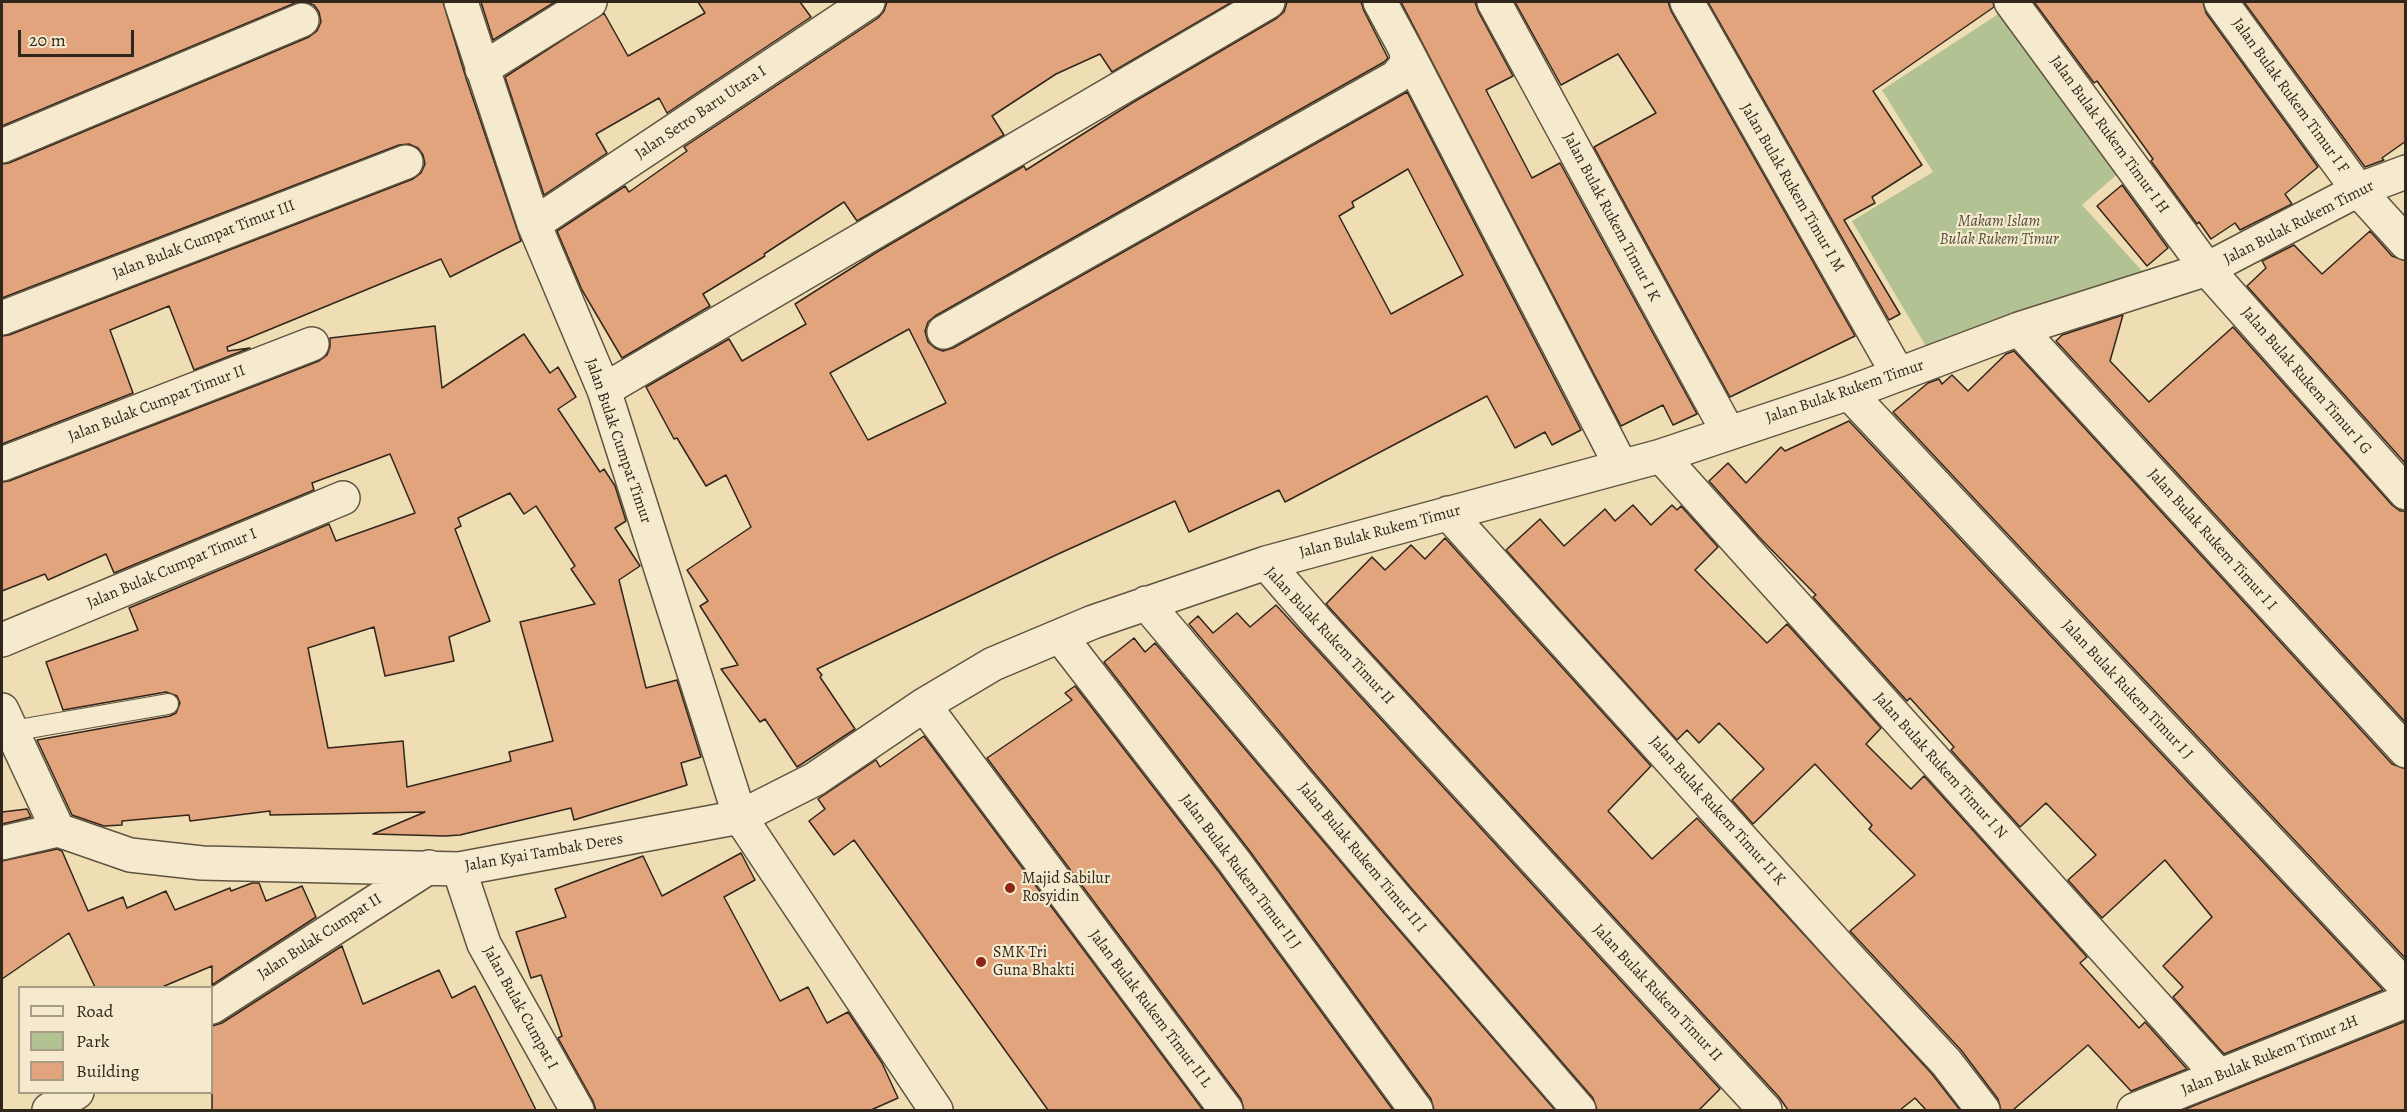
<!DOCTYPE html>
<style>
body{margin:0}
#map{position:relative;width:2407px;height:1112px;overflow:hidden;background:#efdeb4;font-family:Alegreya,serif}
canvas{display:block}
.frame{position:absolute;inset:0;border:3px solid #31261b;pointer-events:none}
.legend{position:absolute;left:18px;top:986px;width:195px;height:108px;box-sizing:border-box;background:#f5eace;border:2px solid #a79c86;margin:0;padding:8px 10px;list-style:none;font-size:18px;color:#31261b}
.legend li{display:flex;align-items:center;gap:12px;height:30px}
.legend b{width:30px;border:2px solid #a79c86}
.scale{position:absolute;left:18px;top:30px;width:116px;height:27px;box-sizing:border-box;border:3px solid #31261b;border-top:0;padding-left:8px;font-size:18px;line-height:21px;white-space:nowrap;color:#31261b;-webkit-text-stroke:4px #f5eace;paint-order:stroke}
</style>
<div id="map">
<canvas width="2407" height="1112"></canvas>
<div class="frame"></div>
<ul class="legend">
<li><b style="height:8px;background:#f5eace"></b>Road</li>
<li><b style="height:16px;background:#b2c292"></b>Park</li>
<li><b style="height:16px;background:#e1a47d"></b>Building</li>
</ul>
<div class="scale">20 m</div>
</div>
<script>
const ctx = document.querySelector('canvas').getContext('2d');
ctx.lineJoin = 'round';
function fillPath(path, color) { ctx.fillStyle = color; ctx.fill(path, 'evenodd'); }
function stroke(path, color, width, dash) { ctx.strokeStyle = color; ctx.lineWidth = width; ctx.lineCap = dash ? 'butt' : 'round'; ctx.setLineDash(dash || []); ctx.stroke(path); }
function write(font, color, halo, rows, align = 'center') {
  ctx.font = font + ' Alegreya,serif'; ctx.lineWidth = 4.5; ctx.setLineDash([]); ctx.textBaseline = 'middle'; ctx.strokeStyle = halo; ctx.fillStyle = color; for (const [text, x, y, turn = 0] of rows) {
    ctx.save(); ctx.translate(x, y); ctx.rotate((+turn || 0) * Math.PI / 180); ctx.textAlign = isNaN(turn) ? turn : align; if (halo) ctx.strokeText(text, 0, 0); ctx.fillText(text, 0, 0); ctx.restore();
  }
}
fillPath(new Path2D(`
 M 2006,9 L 2123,169 L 2082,205 L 2144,273 L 1927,348 L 1852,221 L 1933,172 L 1882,90 Z`), '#b2c292');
const building = new Path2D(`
 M 2,2 L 303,2 L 295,3 L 2,126 Z
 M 305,2 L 443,2 L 466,78 L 521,241 L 450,277 L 441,259 L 227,347 L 228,351 L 250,348 L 194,370 L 169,306 L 110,330 L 133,393 L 2,444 L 2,336 L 9,335 L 413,179 L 421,173 L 425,164 L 423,155 L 418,148 L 409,144 L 399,145 L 2,298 L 2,164 L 9,163 L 309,37 L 317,31 L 321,22 L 319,12 L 314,5 Z
 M 481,2 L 555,2 L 493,40 Z
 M 698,2 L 800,2 L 811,17 L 667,113 L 659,98 L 596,134 L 607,153 L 544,195 L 505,77 L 604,13 L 628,56 L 705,13 Z
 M 887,2 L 1232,2 L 1112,72 L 1100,54 L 1056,74 L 992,116 L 1004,135 L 857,221 L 844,202 L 764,254 L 765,256 L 703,294 L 710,306 L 622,358 L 582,290 L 557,231 L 625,186 L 629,192 L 687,151 L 684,147 L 878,18 L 884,11 Z
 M 1287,2 L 1361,2 L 1364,11 L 1388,58 L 1384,62 L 935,316 L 928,322 L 925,331 L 928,342 L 935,348 L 943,351 L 953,348 L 1407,92 L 1581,430 L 1552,445 L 1545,432 L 1515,448 L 1487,396 L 1285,502 L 1279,490 L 1189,532 L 1175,501 L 1056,555 L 817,669 L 822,675 L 820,677 L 855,729 L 797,767 L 765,719 L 760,722 L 721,669 L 738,665 L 700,606 L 708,601 L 687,570 L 751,527 L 726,475 L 706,486 L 677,438 L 674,439 L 646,387 L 729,339 L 742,361 L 806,324 L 795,304 L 877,252 L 1024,166 L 1026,170 L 1132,103 L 1277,18 L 1284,12 ZM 1408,169 L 1463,275 L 1391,314 L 1339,216 L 1354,207 L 1352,202 ZM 909,329 L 946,403 L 868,440 L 830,373 Z
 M 1401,2 L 1475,2 L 1478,11 L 1513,76 L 1486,90 L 1532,178 L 1560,163 L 1697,414 L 1673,425 L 1663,405 L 1621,426 Z
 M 1515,2 L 1668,2 L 1671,11 L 1855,336 L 1730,397 L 1594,147 L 1656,113 L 1618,54 L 1561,85 Z
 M 1708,2 L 1993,2 L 1994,7 L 1873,91 L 1922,165 L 1872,197 L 1875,203 L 1844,220 L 1900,314 L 1889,320 Z
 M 2034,2 L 2203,2 L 2206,13 L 2318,167 L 2285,194 L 2292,204 L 2240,230 L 2235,223 L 2211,239 L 2199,222 L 2197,224 L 2151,161 L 2153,159 L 2097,81 L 2094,83 Z
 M 2244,2 L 2406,2 L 2406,141 L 2382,158 L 2384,160 L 2365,167 Z
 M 2122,185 L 2168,248 L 2147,266 L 2097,206 Z
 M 2370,231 L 2392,256 L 2406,261 L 2406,464 L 2247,286 L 2266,268 L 2262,261 L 2294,245 L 2322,274 Z
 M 2123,315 L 2110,361 L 2149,402 L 2233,327 L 2392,505 L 2400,511 L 2406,511 L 2406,723 L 2056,341 L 2062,335 Z
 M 435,326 L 442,388 L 524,334 L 550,373 L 558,367 L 576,397 L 558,409 L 600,472 L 604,469 L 615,486 L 626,521 L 615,528 L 640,566 L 619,580 L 646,688 L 677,680 L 701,757 L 681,763 L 687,785 L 574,820 L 571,808 L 460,835 L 445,836 L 373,834 L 425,812 L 270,815 L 270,811 L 190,821 L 189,815 L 122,821 L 122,825 L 104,826 L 72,815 L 37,740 L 170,716 L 176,713 L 180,703 L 177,696 L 166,692 L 63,710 L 46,662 L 138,630 L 129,608 L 329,524 L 336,541 L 415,513 L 390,454 L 312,483 L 314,490 L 114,573 L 106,554 L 48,580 L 45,574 L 2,591 L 2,482 L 9,481 L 319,361 L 327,355 L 330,347 L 330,338 ZM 510,493 L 524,514 L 536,506 L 575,566 L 571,569 L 595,604 L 520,622 L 553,741 L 509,752 L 511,761 L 407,787 L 403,741 L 328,748 L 308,648 L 374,627 L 385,676 L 454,661 L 449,637 L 490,621 L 455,529 L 461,526 L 458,518 Z
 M 2014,351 L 2392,764 L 2406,769 L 2406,959 L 1893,412 L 1928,383 L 1939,379 L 1942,384 L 1952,375 L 1968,391 L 2006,354 Z
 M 1849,421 L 2383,990 L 2224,1054 L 2173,997 L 2183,987 L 2163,966 L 2212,917 L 2165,860 L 2102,918 L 2068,880 L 2096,855 L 2046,803 L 2020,827 L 1951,750 L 1954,747 L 1910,698 L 1907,701 L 1813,597 L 1816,595 L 1759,537 L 1709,481 L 1728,463 L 1746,483 L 1781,447 L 1785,451 Z
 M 1633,505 L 1651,525 L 1672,505 L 1677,510 L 1681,506 L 1718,547 L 1695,570 L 1767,643 L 1787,624 L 1881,728 L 1866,744 L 1911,789 L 1924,776 L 2087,957 L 2080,963 L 2139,1028 L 2145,1022 L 2187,1069 L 2131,1091 L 2088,1045 L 2013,1110 L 2001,1110 L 1998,1099 L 1961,1050 L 1850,931 L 1915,875 L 1869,829 L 1872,825 L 1815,764 L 1753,824 L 1732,800 L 1764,769 L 1719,723 L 1699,743 L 1687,730 L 1677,740 L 1506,550 L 1540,519 L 1564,546 L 1605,509 L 1615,521 Z
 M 1445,538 L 1651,766 L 1608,811 L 1652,859 L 1697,818 L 1932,1074 L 1960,1110 L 1926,1110 L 1915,1098 L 1900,1110 L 1788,1110 L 1779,1097 L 1326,604 L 1372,557 L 1385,570 L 1411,545 L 1425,559 Z
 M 1276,605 L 1720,1089 L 1699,1110 L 1597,1110 L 1593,1098 L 1412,889 L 1189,624 L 1198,616 L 1213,633 L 1237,613 L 1250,627 Z
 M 1134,638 L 1145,652 L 1155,643 L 1384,913 L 1555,1110 L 1434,1110 L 1431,1099 L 1249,850 L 1104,662 Z
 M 1075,686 L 1219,872 L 1393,1110 L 1244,1110 L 1241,1099 L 987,758 L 1072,700 L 1065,693 Z
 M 924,736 L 1203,1110 L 1048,1110 L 854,840 L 834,855 L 809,821 L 825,809 L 818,799 L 876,760 L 880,767 Z
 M 27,809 L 31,817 L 2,824 L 2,812 Z
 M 57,849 L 62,851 L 88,911 L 123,897 L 127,908 L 166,891 L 175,910 L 230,888 L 231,891 L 252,883 L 259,883 L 266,901 L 302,886 L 316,917 L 212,985 L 212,966 L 162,987 L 95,987 L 69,933 L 2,979 L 2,861 Z
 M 741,853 L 755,880 L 724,897 L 780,1001 L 808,987 L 827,1023 L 848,1012 L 882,1063 L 898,1098 L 871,1110 L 596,1110 L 593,1101 L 558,1038 L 562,1036 L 541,975 L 531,978 L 516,932 L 566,917 L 555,889 L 643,856 L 662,896 Z
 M 342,946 L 363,1004 L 439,970 L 452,998 L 475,986 L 536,1110 L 212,1110 L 212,1026 L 222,1023 Z
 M 2406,1021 L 2406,1110 L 2183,1110 Z`);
fillPath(building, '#e1a47d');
stroke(building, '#31261b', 1.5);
const service = new Path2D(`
 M 12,731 L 168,704`);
const minor = new Path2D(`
 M 461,2 L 534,224 L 604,390 L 740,817 L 815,779 L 924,705 L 993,664 L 1093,622 L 1266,563 L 1661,456 L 1849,393 L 2019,329 L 2207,269 L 2358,190 L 2406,172
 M 1494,2 L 1728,432
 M 1687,2 L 1898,374
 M 2011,2 L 2207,269 L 2406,493
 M 2221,2 L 2358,190 L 2406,243
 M 1407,52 L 1621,466
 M 482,69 L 590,2
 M 2,146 L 302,20
 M 534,224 L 868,2
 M 2,318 L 406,162
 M 2019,329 L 2406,751
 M 944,332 L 1396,77 L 1406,65 L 1407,52 L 1380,2
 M 604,390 L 1268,2
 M 1849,393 L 2406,987
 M 1661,456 L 2219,1076
 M 2,464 L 312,344
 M 1448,513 L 1849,958 L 1946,1062 L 1983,1110
 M 1266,563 L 1320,625 L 1765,1110
 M 1146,603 L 1398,901 L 1579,1110
 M 1060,636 L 1234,861 L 1416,1110
 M 2,640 L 343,498
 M 924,705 L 1226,1110
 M 2,710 L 58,830 L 130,855 L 202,863 L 459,869 L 740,817 L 936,1110
 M 2,843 L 58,830
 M 459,869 L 484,944 L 577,1110
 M 212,1007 L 429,867
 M 49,1110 L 77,1092
 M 2134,1110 L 2406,1001`);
stroke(service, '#605441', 22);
stroke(minor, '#605441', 36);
stroke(service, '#f5eace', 20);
stroke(minor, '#f5eace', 33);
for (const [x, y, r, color] of [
 [1010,888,6,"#8f2418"],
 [981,962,6,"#8f2418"]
]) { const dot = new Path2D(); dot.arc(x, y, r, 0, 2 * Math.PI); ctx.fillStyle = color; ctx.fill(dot); stroke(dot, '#f5eace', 2); }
write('16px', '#31261b', '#f5eace', [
 ["Jalan Bulak Rukem Timur I F",2290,96,54],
 ["Jalan Setro Baru Utara I",701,113,-34],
 ["Jalan Bulak Rukem Timur I H",2109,135,54],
 ["Jalan Bulak Rukem Timur I M",1792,188,60],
 ["Jalan Bulak Rukem Timur I K",1611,217,62],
 ["Jalan Bulak Rukem Timur",2299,223,-27],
 ["Jalan Bulak Cumpat Timur III",204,240,-21],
 ["Jalan Bulak Rukem Timur I G",2306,381,49],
 ["Jalan Bulak Rukem Timur",1845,392,-19],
 ["Jalan Bulak Cumpat Timur II",157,404,-21],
 ["Jalan Bulak Cumpat Timur",618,441,71],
 ["Jalan Bulak Rukem Timur",1380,532,-15],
 ["Jalan Bulak Rukem Timur I I",2212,540,48],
 ["Jalan Bulak Cumpat Timur I",172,569,-23],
 ["Jalan Bulak Rukem Timur II",1329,636,47],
 ["Jalan Bulak Rukem Timur I J",2127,690,47],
 ["Jalan Bulak Rukem Timur I N",1940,766,48],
 ["Jalan Bulak Rukem Timur II K",1717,811,48],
 ["Jalan Kyai Tambak Deres",544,853,-10],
 ["Jalan Bulak Rukem Timur II I",1362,858,50],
 ["Jalan Bulak Rukem Timur II J",1240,872,53],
 ["Jalan Bulak Cumpat II",320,937,-33],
 ["Jalan Bulak Rukem Timur II",1657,993,47],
 ["Jalan Bulak Cumpat I",520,1008,61],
 ["Jalan Bulak Rukem Timur II L",1150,1009,53],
 ["Jalan Bulak Rukem Timur 2H",2270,1056,-22]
]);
write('italic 16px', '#514d39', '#f5eace', [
 ["Makam Islam",1999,222],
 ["Bulak Rukem Timur",1999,240]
]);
write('16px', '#31261b', '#f5eace', [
 ["Majid Sabilur",1022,879],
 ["Rosyidin",1022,897],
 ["SMK Tri",993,953],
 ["Guna Bhakti",993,971]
], 'left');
</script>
